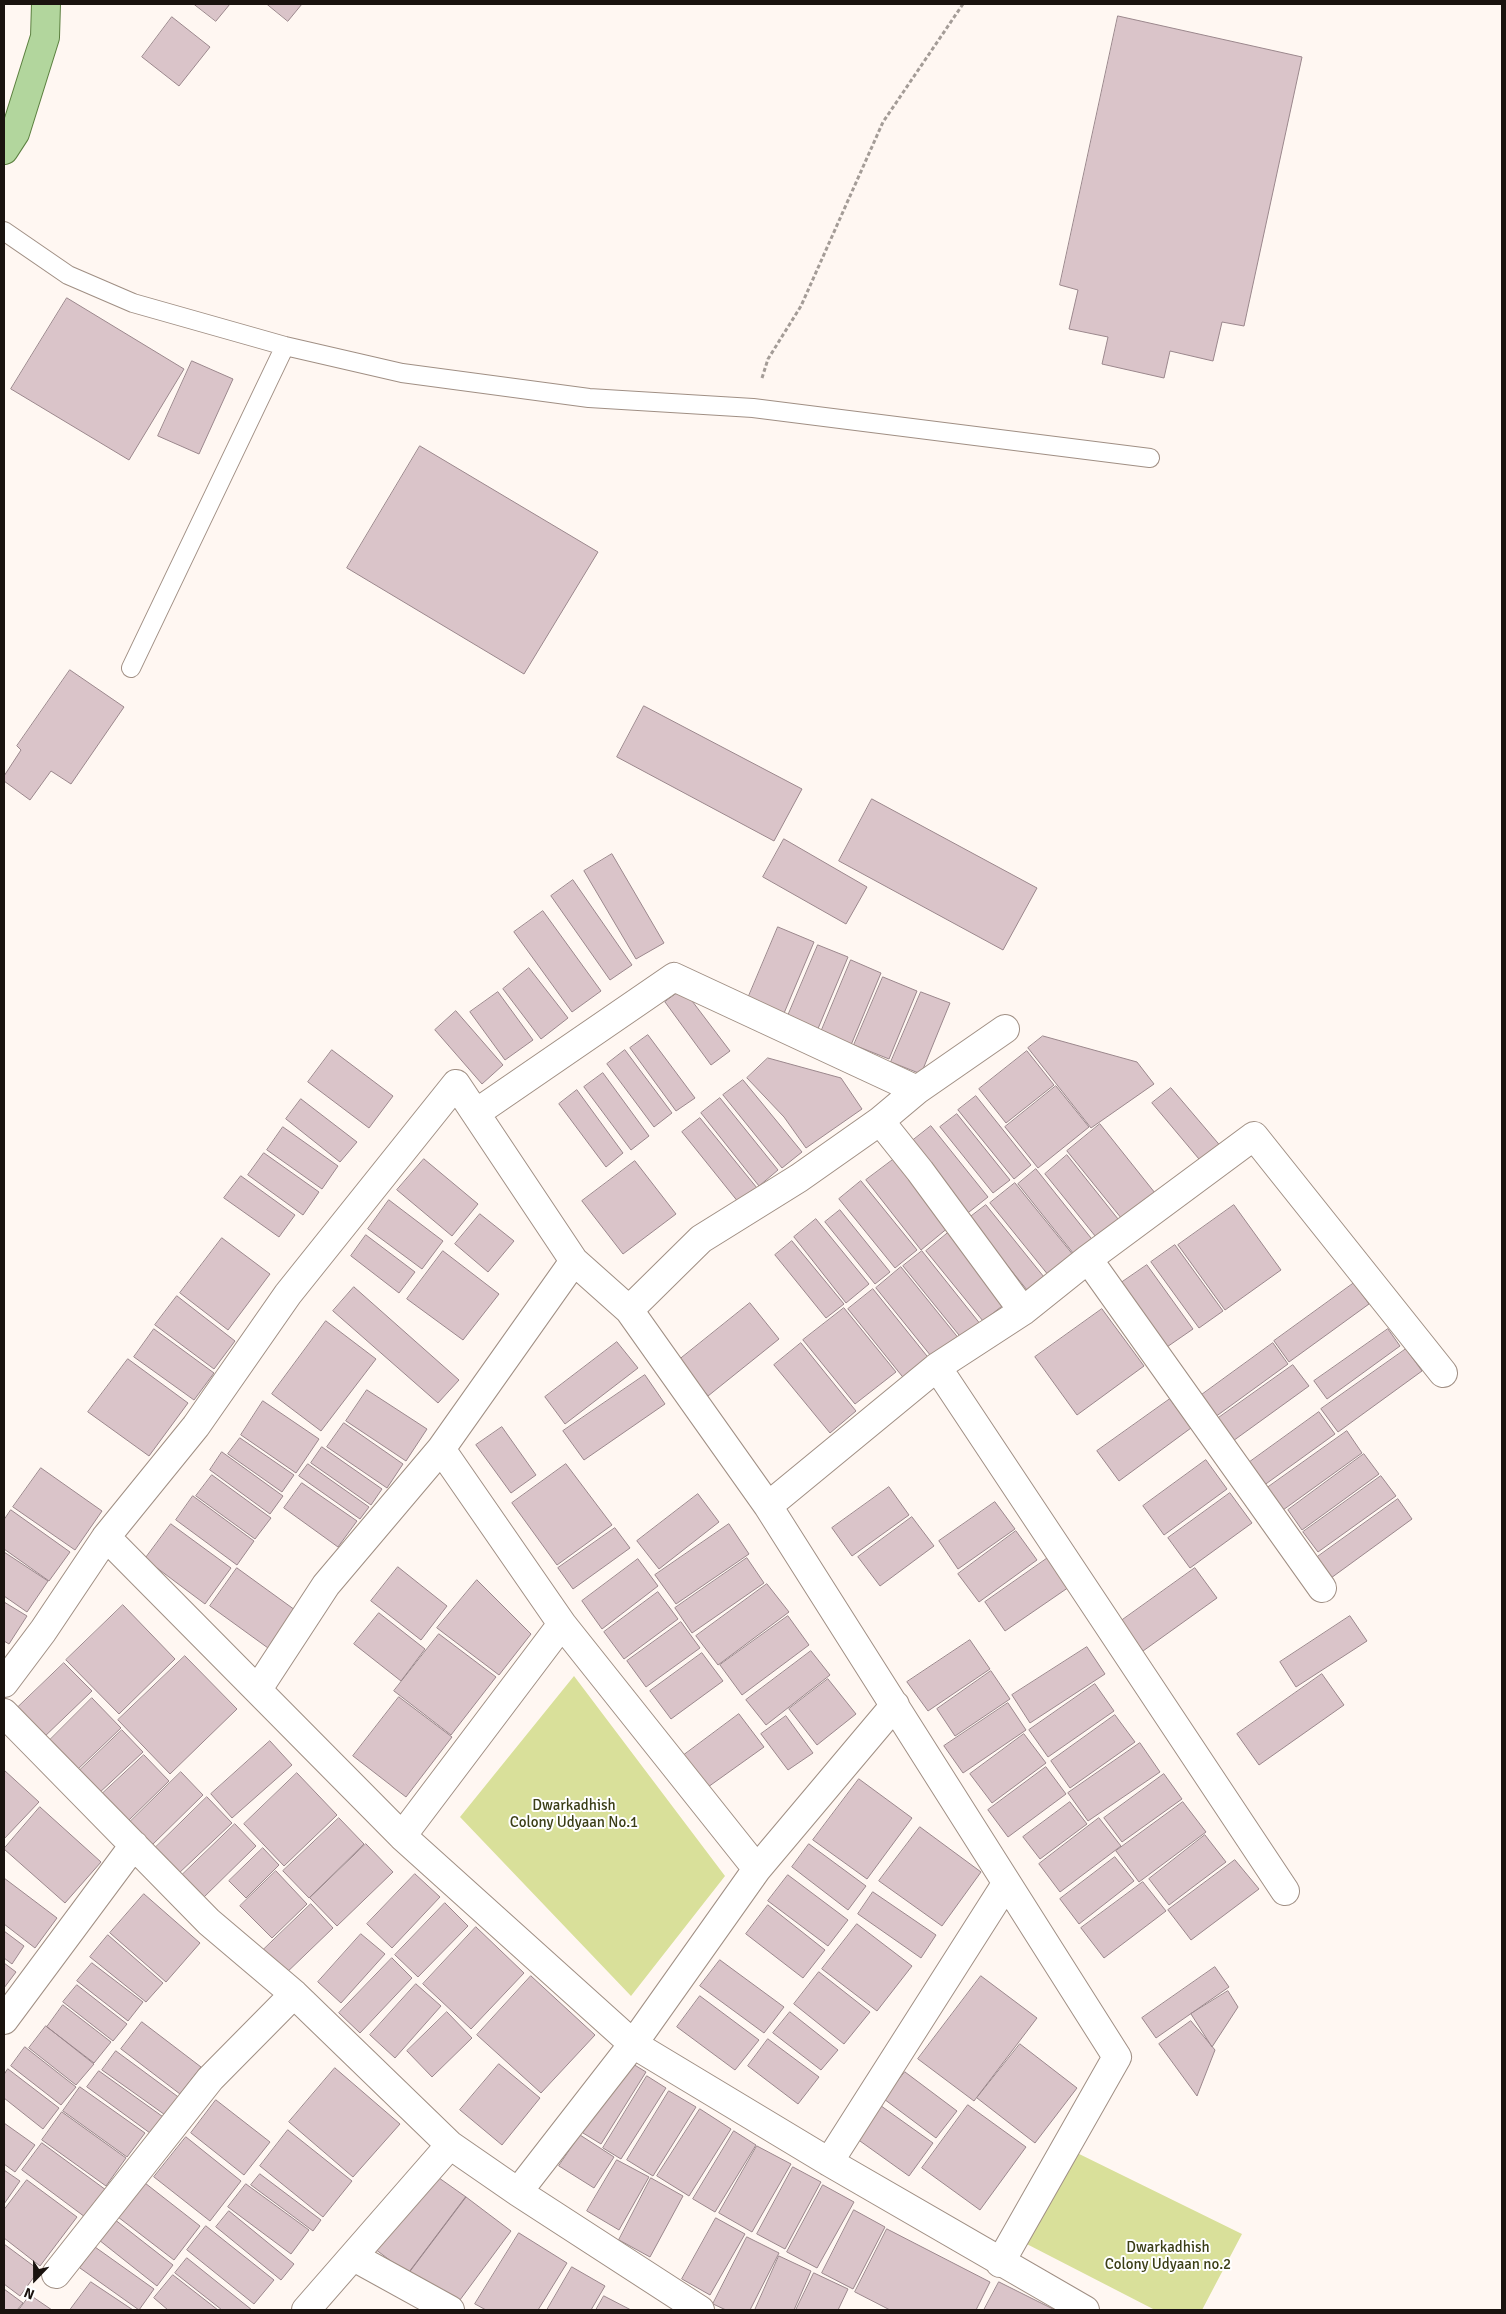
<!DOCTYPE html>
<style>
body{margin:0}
#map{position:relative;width:1506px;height:2314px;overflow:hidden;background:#fff7f2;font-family:Signika,sans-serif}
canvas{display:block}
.frame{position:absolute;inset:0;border:5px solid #1a130f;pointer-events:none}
.north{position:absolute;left:10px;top:2254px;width:50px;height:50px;-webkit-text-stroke:4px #fff;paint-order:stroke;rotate:202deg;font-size:14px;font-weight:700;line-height:20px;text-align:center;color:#1a130f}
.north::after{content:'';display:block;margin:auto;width:18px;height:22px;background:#1a130f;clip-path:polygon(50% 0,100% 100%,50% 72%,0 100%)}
</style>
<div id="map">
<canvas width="1506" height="2314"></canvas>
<div class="frame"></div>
<div class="north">N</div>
</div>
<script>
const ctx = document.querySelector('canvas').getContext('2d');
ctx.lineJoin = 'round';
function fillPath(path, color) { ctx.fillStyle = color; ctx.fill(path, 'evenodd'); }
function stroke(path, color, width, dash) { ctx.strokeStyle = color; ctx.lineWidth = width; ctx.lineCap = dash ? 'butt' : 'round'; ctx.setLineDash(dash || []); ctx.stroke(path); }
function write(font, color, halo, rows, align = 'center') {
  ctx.font = font + ' Signika,sans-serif'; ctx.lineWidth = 4; ctx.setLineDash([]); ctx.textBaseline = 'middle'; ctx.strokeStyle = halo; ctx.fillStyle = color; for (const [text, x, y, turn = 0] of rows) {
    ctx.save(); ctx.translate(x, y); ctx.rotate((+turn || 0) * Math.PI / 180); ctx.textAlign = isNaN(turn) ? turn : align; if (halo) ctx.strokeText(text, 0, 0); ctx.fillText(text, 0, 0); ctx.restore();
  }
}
fillPath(new Path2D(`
 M 574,1676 L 725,1876 L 631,1996 L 460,1817 Z
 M 1069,2149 L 1242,2234 L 1202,2310 L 1155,2310 L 1017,2239 Z`), '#d9e09a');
const building = new Path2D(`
 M 194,4 L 230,4 L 216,21 Z
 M 267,4 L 302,4 L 288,21 Z
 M 1118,16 L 1302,57 L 1244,326 L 1222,322 L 1213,361 L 1170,351 L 1164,378 L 1102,364 L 1108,337 L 1069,329 L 1078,290 L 1060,285 Z
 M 172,17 L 210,47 L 179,86 L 142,57 Z
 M 67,298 L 184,369 L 129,460 L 11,389 Z
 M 192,361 L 233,379 L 199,454 L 158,436 Z
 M 420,446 L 598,552 L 524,674 L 347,568 Z
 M 70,670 L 124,707 L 71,784 L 51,771 L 30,800 L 4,781 L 4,776 L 21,750 L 17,746 Z
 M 644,706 L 802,789 L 774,841 L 617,757 Z
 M 872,799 L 1037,888 L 1003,950 L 839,861 Z
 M 784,839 L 867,887 L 846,924 L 763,877 Z
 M 612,854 L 664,943 L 636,959 L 584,871 Z
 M 573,880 L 632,965 L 610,980 L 551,896 Z
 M 543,911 L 601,991 L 572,1012 L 514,932 Z
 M 778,927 L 814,942 L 782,1018 L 746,1003 Z
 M 818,945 L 848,957 L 817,1031 L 787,1018 Z
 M 851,960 L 881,973 L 851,1045 L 821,1032 Z
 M 529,968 L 568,1018 L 541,1039 L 503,989 Z
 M 883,977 L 917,991 L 889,1059 L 854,1045 Z
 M 683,989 L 730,1051 L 711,1065 L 665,1002 Z
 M 498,992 L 533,1040 L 505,1060 L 470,1012 Z
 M 921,992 L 950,1003 L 921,1074 L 891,1062 Z
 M 456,1011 L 503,1065 L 482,1084 L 435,1030 Z
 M 648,1035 L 695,1098 L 676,1111 L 630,1048 Z
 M 1043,1036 L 1137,1062 L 1154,1084 L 1091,1128 L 1028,1048 Z
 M 332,1050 L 393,1096 L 369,1128 L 308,1082 Z
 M 625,1050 L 672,1113 L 654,1127 L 607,1064 Z
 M 1027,1051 L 1054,1085 L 1006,1123 L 979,1089 Z
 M 768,1058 L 841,1078 L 862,1109 L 806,1148 L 784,1117 L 747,1078 Z
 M 603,1073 L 649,1136 L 631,1150 L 584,1087 Z
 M 743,1080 L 802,1152 L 782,1168 L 723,1095 Z
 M 1056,1086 L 1089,1127 L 1038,1168 L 1005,1127 Z
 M 1171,1088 L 1223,1149 L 1204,1165 L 1152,1103 Z
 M 577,1090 L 623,1153 L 606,1167 L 559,1104 Z
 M 976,1096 L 1031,1165 L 1014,1179 L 958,1110 Z
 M 720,1098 L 778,1170 L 759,1186 L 701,1113 Z
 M 301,1099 L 357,1142 L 340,1162 L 286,1119 Z
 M 957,1114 L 1010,1180 L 993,1193 L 940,1127 Z
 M 700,1118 L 757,1188 L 739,1203 L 682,1132 Z
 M 1100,1124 L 1159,1198 L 1126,1224 L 1067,1151 Z
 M 931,1126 L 988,1197 L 964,1216 L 907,1145 Z
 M 283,1127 L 338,1166 L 322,1189 L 267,1150 Z
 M 264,1153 L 319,1192 L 303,1215 L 248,1175 Z
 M 1067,1155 L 1122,1224 L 1100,1242 L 1045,1174 Z
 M 424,1159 L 478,1204 L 452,1236 L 397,1190 Z
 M 894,1159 L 949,1227 L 921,1250 L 866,1180 Z
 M 635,1161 L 676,1214 L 623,1254 L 582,1201 Z
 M 1036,1169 L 1095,1243 L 1077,1258 L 1018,1184 Z
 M 241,1176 L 295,1215 L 279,1237 L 224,1198 Z
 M 861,1181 L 917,1250 L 895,1268 L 839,1199 Z
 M 1015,1183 L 1074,1256 L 1049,1276 L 990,1203 Z
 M 389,1200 L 443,1241 L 422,1269 L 368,1229 Z
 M 986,1205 L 1044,1277 L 1027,1290 L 969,1218 Z
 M 1234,1205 L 1281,1270 L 1225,1310 L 1178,1245 Z
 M 840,1210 L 890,1272 L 875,1284 L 825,1222 Z
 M 480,1214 L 514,1241 L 488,1272 L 455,1244 Z
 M 816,1219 L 869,1284 L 846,1303 L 794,1237 Z
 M 949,1232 L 1006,1303 L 983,1321 L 926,1251 Z
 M 366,1235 L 415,1272 L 399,1293 L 351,1256 Z
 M 222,1238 L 270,1274 L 228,1330 L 180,1293 Z
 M 792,1241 L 844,1304 L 826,1318 L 775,1255 Z
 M 1175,1245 L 1223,1311 L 1199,1328 L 1151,1262 Z
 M 443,1251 L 499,1294 L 463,1340 L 407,1299 Z
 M 922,1251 L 981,1325 L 963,1340 L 903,1266 Z
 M 1147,1265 L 1193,1329 L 1164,1349 L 1118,1285 Z
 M 901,1267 L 960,1340 L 935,1361 L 876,1288 Z
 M 1354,1283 L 1369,1304 L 1289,1362 L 1274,1341 Z
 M 354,1287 L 459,1380 L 438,1403 L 333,1311 Z
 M 873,1289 L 931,1361 L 906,1381 L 848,1309 Z
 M 177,1296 L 235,1341 L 214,1369 L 155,1325 Z
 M 750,1303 L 779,1339 L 708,1396 L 679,1360 Z
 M 844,1308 L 896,1372 L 855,1404 L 803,1340 Z
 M 1102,1309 L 1144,1366 L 1077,1415 L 1035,1357 Z
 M 326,1321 L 376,1359 L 321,1431 L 272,1394 Z
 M 154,1329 L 214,1373 L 194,1400 L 134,1357 Z
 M 1388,1329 L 1400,1346 L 1327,1399 L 1314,1381 Z
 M 617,1342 L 638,1368 L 565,1424 L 545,1397 Z
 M 801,1343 L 856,1411 L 830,1433 L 774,1365 Z
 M 1273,1343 L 1288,1364 L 1211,1420 L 1196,1399 Z
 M 1406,1349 L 1422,1371 L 1338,1432 L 1321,1409 Z
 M 128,1359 L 188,1403 L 149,1456 L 88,1412 Z
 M 1293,1365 L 1309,1386 L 1226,1446 L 1210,1424 Z
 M 645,1375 L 665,1404 L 584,1460 L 563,1431 Z
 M 367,1390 L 427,1429 L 406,1461 L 346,1421 Z
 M 1170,1399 L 1191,1428 L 1119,1481 L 1097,1451 Z
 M 263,1401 L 319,1439 L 296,1473 L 241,1435 Z
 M 1319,1412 L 1335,1434 L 1263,1486 L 1247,1464 Z
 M 344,1423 L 403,1464 L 387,1488 L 327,1447 Z
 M 502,1427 L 536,1475 L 511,1493 L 476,1445 Z
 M 1347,1431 L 1362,1453 L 1283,1510 L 1267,1488 Z
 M 240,1438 L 294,1475 L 282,1492 L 228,1454 Z
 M 322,1447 L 382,1489 L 371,1505 L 311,1463 Z
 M 222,1452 L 283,1496 L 270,1514 L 210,1470 Z
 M 1364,1454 L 1379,1474 L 1302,1530 L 1288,1510 Z
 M 1206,1460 L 1227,1489 L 1164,1535 L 1143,1506 Z
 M 308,1464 L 369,1507 L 360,1519 L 299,1476 Z
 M 566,1464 L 612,1525 L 557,1565 L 512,1503 Z
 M 41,1468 L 102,1511 L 75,1550 L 13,1507 Z
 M 212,1475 L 271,1518 L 255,1539 L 196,1496 Z
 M 1381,1476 L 1396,1496 L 1318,1552 L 1303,1532 Z
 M 302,1483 L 357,1521 L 338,1547 L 284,1508 Z
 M 889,1487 L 909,1515 L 852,1556 L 832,1528 Z
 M 1230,1493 L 1252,1523 L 1190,1568 L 1168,1538 Z
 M 698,1494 L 719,1522 L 659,1569 L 637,1541 Z
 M 193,1496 L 254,1541 L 237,1565 L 176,1520 Z
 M 1398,1499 L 1412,1519 L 1331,1578 L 1316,1558 Z
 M 995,1502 L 1015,1529 L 958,1569 L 939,1541 Z
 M 11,1510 L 70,1552 L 49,1581 L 4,1549 L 4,1520 Z
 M 912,1517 L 934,1546 L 880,1586 L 858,1557 Z
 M 171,1524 L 231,1568 L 205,1604 L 145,1559 Z
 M 729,1524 L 749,1554 L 676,1604 L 655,1575 Z
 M 615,1528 L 630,1548 L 573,1589 L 558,1568 Z
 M 1016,1531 L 1037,1560 L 979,1602 L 958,1574 Z
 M 4,1552 L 48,1581 L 27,1612 L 4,1596 Z
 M 1052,1555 L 1072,1585 L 1005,1631 L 985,1602 Z
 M 747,1558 L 764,1583 L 692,1633 L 675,1608 Z
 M 638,1559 L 658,1586 L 602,1629 L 582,1601 Z
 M 398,1567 L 447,1606 L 421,1640 L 371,1601 Z
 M 237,1568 L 295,1610 L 268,1648 L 210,1606 Z
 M 1195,1568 L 1217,1598 L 1143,1651 L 1121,1621 Z
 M 477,1580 L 531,1634 L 499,1675 L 437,1628 Z
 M 767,1584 L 789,1612 L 718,1665 L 696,1636 Z
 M 658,1592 L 678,1619 L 624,1659 L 604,1632 Z
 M 4,1602 L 27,1616 L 9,1644 L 4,1641 Z
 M 123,1605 L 175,1659 L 119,1714 L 66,1660 Z
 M 379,1613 L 425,1649 L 401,1681 L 354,1644 Z
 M 788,1616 L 809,1645 L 742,1695 L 720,1665 Z
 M 1350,1616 L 1367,1641 L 1296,1687 L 1280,1662 Z
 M 681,1622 L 700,1648 L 646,1687 L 627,1661 Z
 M 439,1634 L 496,1677 L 451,1735 L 394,1691 Z
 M 970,1640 L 990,1669 L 928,1711 L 907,1682 Z
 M 1087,1647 L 1105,1674 L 1030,1723 L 1012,1695 Z
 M 811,1651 L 830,1675 L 766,1725 L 746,1700 Z
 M 702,1653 L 723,1681 L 671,1719 L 650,1691 Z
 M 185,1656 L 237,1709 L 170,1774 L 118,1720 Z
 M 64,1663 L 92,1691 L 41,1740 L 13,1712 Z
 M 991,1671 L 1010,1699 L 955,1736 L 937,1709 Z
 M 1322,1674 L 1344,1705 L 1259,1765 L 1237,1734 Z
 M 828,1679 L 856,1714 L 817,1745 L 789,1709 Z
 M 1095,1684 L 1114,1711 L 1048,1757 L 1029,1730 Z
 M 399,1697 L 452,1737 L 406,1797 L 353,1756 Z
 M 92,1698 L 121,1728 L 76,1771 L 48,1742 Z
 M 1008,1703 L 1026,1730 L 963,1773 L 944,1746 Z
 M 739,1714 L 764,1747 L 708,1787 L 684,1755 Z
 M 1115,1715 L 1135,1742 L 1070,1788 L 1051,1761 Z
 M 786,1716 L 813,1753 L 788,1770 L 761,1734 Z
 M 122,1730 L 143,1752 L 97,1795 L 77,1773 Z
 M 1024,1734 L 1046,1763 L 992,1803 L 970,1774 Z
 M 270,1741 L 292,1765 L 232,1818 L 211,1794 Z
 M 1140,1743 L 1160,1772 L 1088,1821 L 1068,1793 Z
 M 144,1755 L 169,1781 L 128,1821 L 102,1794 Z
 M 1046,1767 L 1066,1794 L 1008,1837 L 988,1810 Z
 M 4,1770 L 39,1802 L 4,1839 Z
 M 181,1772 L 203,1795 L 152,1845 L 130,1822 Z
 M 297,1773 L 337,1815 L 284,1866 L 244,1824 Z
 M 1164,1774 L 1182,1799 L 1122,1842 L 1104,1818 Z
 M 859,1779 L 912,1818 L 867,1879 L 813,1840 Z
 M 207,1797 L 232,1823 L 178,1874 L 154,1849 Z
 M 1070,1802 L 1087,1824 L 1040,1859 L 1023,1837 Z
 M 1183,1802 L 1206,1832 L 1139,1882 L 1116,1851 Z
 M 40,1807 L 101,1862 L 65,1903 L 4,1849 Z
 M 339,1818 L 364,1844 L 309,1898 L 283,1871 Z
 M 1099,1818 L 1121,1846 L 1060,1892 L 1039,1864 Z
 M 235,1824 L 256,1846 L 202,1899 L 180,1877 Z
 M 920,1827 L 981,1872 L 942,1926 L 879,1881 Z
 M 1205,1835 L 1226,1862 L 1169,1905 L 1149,1879 Z
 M 366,1844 L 393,1872 L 337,1926 L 310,1898 Z
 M 809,1844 L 866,1886 L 848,1910 L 792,1867 Z
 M 263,1848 L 279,1865 L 246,1898 L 229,1881 Z
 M 1115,1857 L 1134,1881 L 1079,1924 L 1060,1899 Z
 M 1235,1860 L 1259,1889 L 1191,1940 L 1168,1910 Z
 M 276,1871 L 307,1904 L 272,1938 L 240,1906 Z
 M 415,1874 L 440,1897 L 392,1948 L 367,1924 Z
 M 788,1875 L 848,1920 L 828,1946 L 768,1901 Z
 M 4,1878 L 57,1918 L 35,1948 L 4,1924 Z
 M 1143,1882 L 1166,1911 L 1104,1958 L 1081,1928 Z
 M 873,1892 L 936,1935 L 921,1958 L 858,1914 Z
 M 144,1894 L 200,1943 L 166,1982 L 110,1933 Z
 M 445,1903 L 468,1926 L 418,1977 L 395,1955 Z
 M 311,1904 L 333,1928 L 281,1978 L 258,1955 Z
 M 768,1905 L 825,1950 L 803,1978 L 746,1934 Z
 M 857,1924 L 912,1966 L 877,2011 L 822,1969 Z
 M 476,1927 L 524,1973 L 471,2029 L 423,1984 Z
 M 4,1931 L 24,1946 L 12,1964 L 4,1958 Z
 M 361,1934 L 385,1954 L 341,2003 L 318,1982 Z
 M 108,1935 L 163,1983 L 146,2002 L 90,1957 Z
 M 392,1958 L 412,1978 L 360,2033 L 339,2013 Z
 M 720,1960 L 784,2007 L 764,2033 L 700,1986 Z
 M 4,1963 L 16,1972 L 4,1988 Z
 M 92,1963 L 143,2002 L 128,2021 L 77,1981 Z
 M 1215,1967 L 1229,1987 L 1156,2038 L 1142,2018 Z
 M 819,1972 L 870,2012 L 844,2044 L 794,2004 Z
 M 531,1976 L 595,2035 L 541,2093 L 477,2035 Z
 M 981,1976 L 1037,2018 L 974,2101 L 918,2059 Z
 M 416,1984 L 441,2006 L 395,2058 L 370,2035 Z
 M 77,1985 L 127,2024 L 113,2041 L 63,2002 Z
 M 1228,1991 L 1238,2007 L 1212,2047 L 1191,2014 Z
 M 700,1996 L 759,2040 L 735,2070 L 677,2027 Z
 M 63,2005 L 111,2042 L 94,2063 L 47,2027 Z
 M 447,2012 L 472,2038 L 432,2077 L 407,2051 Z
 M 790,2012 L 838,2050 L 821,2070 L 773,2033 Z
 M 1191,2021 L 1215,2050 L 1197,2096 L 1159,2044 Z
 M 142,2022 L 201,2067 L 180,2094 L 121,2049 Z
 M 46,2026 L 94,2064 L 76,2085 L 29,2048 Z
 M 768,2039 L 819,2077 L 798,2104 L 748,2066 Z
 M 1020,2044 L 1077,2088 L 1035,2143 L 977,2098 Z
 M 25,2047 L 76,2087 L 61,2105 L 11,2066 Z
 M 116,2051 L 181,2099 L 168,2117 L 102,2070 Z
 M 628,2061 L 646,2072 L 601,2144 L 583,2133 Z
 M 499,2064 L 540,2098 L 502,2145 L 460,2110 Z
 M 335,2068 L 400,2124 L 353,2177 L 289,2122 Z
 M 8,2069 L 59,2108 L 43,2129 L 4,2098 L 4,2075 Z
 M 99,2071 L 166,2119 L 154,2136 L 87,2087 Z
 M 905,2072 L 957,2111 L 936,2138 L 884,2099 Z
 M 647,2076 L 666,2088 L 621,2159 L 603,2148 Z
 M 80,2087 L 145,2133 L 127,2157 L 63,2111 Z
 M 669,2091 L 696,2107 L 653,2176 L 627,2160 Z
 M 216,2100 L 270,2142 L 244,2175 L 191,2133 Z
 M 877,2103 L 933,2143 L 909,2176 L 853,2136 Z
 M 968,2105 L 1026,2147 L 980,2210 L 922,2168 Z
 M 700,2109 L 731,2129 L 689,2196 L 657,2176 Z
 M 62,2112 L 126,2158 L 106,2186 L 42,2140 Z
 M 4,2123 L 35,2145 L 15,2172 L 4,2164 Z
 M 288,2130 L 352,2181 L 323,2217 L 260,2166 Z
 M 734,2131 L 756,2145 L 715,2212 L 693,2199 Z
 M 580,2135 L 614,2157 L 594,2188 L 559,2166 Z
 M 186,2137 L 241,2181 L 210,2221 L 154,2177 Z
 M 42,2143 L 106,2190 L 85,2217 L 22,2170 Z
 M 757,2146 L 791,2164 L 752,2232 L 719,2213 Z
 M 617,2160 L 649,2177 L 619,2230 L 587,2211 Z
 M 793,2167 L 821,2182 L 785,2249 L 757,2234 Z
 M 4,2170 L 20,2181 L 4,2204 Z
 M 432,2173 L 466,2197 L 408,2274 L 375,2249 Z
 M 260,2174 L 321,2220 L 313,2231 L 251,2185 Z
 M 651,2178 L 683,2196 L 650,2257 L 619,2240 Z
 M 27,2180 L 77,2217 L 40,2266 L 4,2238 L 4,2210 Z
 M 145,2183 L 200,2226 L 174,2260 L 118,2217 Z
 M 246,2184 L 309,2230 L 291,2254 L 228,2207 Z
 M 823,2185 L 854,2202 L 817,2268 L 787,2252 Z
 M 466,2197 L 511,2231 L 454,2308 L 408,2274 Z
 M 854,2210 L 885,2227 L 853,2289 L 822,2273 Z
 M 229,2211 L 294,2264 L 281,2280 L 216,2227 Z
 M 716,2218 L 745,2234 L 710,2295 L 682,2279 Z
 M 114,2219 L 173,2265 L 157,2286 L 99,2240 Z
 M 206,2226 L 274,2280 L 254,2304 L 187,2250 Z
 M 887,2229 L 990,2282 L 976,2310 L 890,2310 L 855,2292 Z
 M 519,2233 L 567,2263 L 538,2310 L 486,2310 L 475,2304 Z
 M 747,2237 L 779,2253 L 750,2310 L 726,2310 L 713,2304 Z
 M 4,2244 L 39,2270 L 20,2296 L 4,2284 Z
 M 95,2247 L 154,2289 L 139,2310 L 80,2268 Z
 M 779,2256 L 811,2271 L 794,2310 L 755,2310 Z
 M 187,2258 L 252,2310 L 222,2310 L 175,2273 Z
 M 572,2267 L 605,2286 L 591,2310 L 547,2310 Z
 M 814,2273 L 848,2289 L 838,2310 L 796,2310 Z
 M 173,2275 L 218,2310 L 168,2310 L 154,2298 Z
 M 91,2282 L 133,2310 L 70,2310 Z
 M 999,2282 L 1055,2310 L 984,2310 Z
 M 4,2289 L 23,2303 L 17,2310 L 4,2310 Z
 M 30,2295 L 52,2310 L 19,2310 Z
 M 604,2296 L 631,2310 L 596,2310 Z`);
fillPath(building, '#dac4c9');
stroke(building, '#9b878c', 1);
const service = new Path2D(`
 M 4,231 L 68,275 L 133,303 L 285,346 L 402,373 L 589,398 L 753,408 L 1150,458
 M 131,668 L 285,346`);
const minor = new Path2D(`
 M 476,1113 L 674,977 L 917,1090
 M 880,1121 L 920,1171 L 1023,1311
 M 1088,1259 L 1322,1588
 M 629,1310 L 701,1239 L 799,1178 L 880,1121 L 917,1090 L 1005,1029
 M 937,1367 L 1285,1891
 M 441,1449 L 562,1624 L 757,1869
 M 768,1506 L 937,1367 L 1023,1311 L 1088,1259 L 1254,1136 L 1443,1373
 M 106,1537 L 402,1836 L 633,2044 L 829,2162 L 1085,2310
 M 4,1683 L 43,1631 L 106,1537 L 196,1426 L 288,1294 L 456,1084 L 574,1261 L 629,1310 L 768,1506 L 1117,2057 L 1000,2263
 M 258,1689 L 326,1585 L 441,1449 L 574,1261
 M 4,1713 L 209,1922 L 294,1994 L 450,2145 L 518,2192 L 700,2310
 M 402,1836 L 562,1624
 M 4,2020 L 134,1845
 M 829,2162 L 1006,1884
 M 518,2192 L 633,2044 L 757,1869 L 895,1705
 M 354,2257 L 450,2310
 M 56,2274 L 210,2079 L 294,1994
 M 306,2310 L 450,2145`);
const primary = new Path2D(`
 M 4,150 L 15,133 L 45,37 L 46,4`);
stroke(service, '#a08f84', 20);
stroke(minor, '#a08f84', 30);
stroke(primary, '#5c8040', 30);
stroke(new Path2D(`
 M 762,378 L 768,359 L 801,306 L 883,122 L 963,4`), '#a49c97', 3, [4, 2.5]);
stroke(service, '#fff', 18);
stroke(minor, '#fff', 28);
stroke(primary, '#b2d69d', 28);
write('15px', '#3b3e16', '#fff', [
 ["Dwarkadhish",574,1806],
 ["Colony Udyaan No.1",574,1823],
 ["Dwarkadhish",1168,2248],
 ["Colony Udyaan no.2",1168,2265]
]);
</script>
